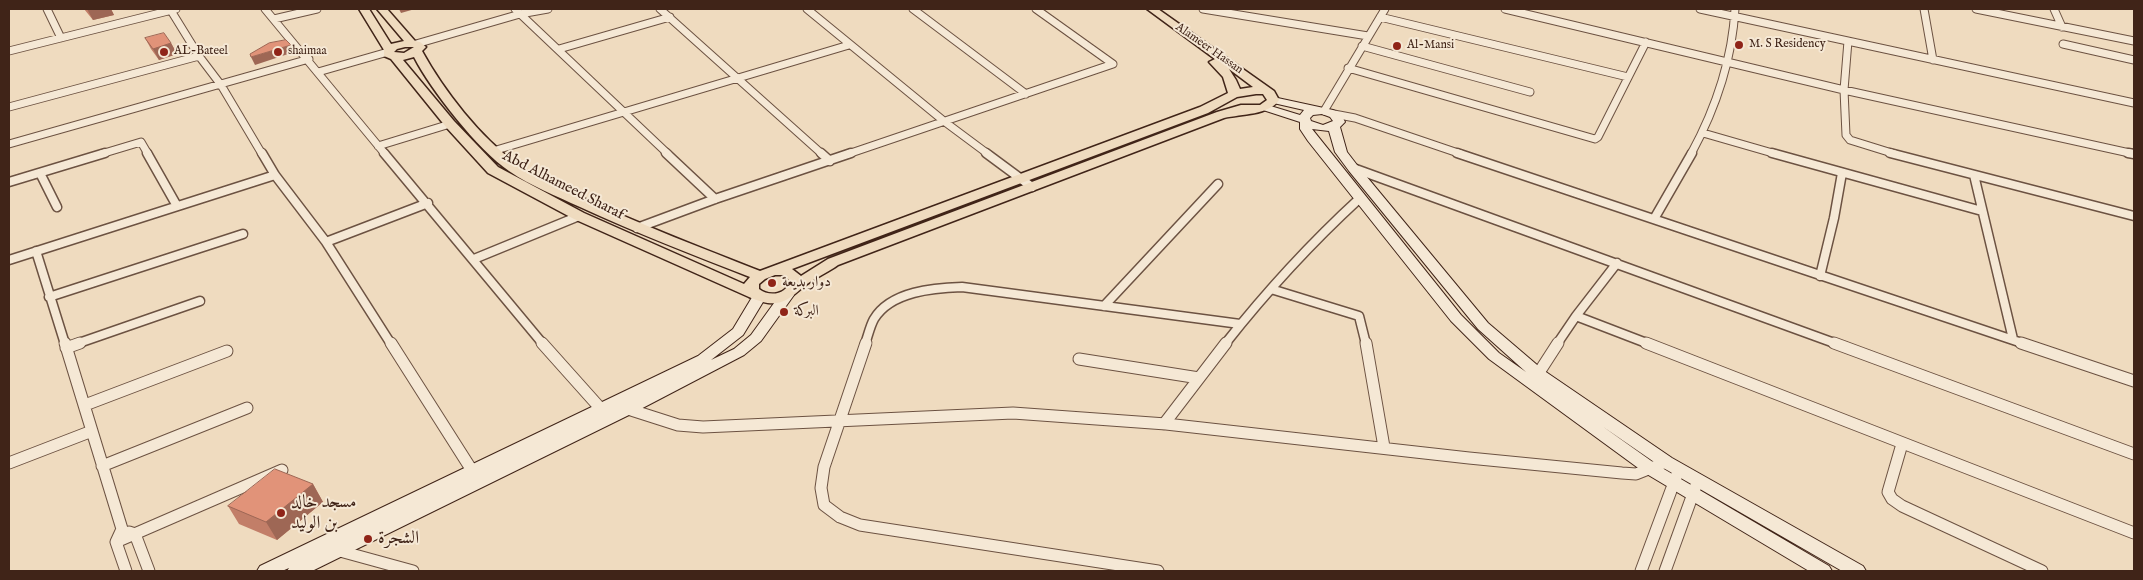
<!DOCTYPE html>
<meta charset="utf-8">
<style>
body{margin:0}
#map{position:relative;width:2143px;height:580px;overflow:hidden;background:#efdbbf;font-family:"IM FELL English",serif}
canvas{display:block}
.frame{position:absolute;inset:0;border:10px solid #402418;pointer-events:none}
</style>
<div id="map">
<canvas width="2143" height="580"></canvas>
<div class="frame"></div>
</div>
<script>
const ctx = document.querySelector('canvas').getContext('2d');
ctx.lineJoin = 'round';
function stroke(path, color, width, dash) { ctx.strokeStyle = color; ctx.lineWidth = width; ctx.lineCap = dash ? 'butt' : 'round'; ctx.setLineDash(dash || []); ctx.stroke(path); }
function fillPath(path, color) { ctx.fillStyle = color; ctx.fill(path, 'evenodd'); }
function write(font, color, halo, rows, align = 'center') {
  ctx.font = font + ' "IM FELL English",Amiri,serif'; ctx.lineWidth = 4; ctx.setLineDash([]); ctx.textBaseline = 'middle'; ctx.strokeStyle = halo; ctx.fillStyle = color; for (const [text, x, y, turn = 0] of rows) {
    ctx.save(); ctx.translate(x, y); ctx.rotate((+turn || 0) * Math.PI / 180); ctx.textAlign = isNaN(turn) ? turn : align; if (halo) ctx.strokeText(text, 0, 0); ctx.fillText(text, 0, 0); ctx.restore();
  }
}
const streetFar2 = new Path2D(`
 M 47,9 L 61,38
 M 170,9 L 199,56 L 221,85 L 262,154
 M 265,9 L 385,154
 M 515,9 L 668,154
 M 660,9 L 822,154
 M 807,9 L 945,122 L 988,154
 M 913,9 L 1026,94
 M 1203,9 L 1368,36
 M 1505,9 L 1844,90 L 2134,154
 M 1700,9 L 2134,103
 M 1924,9 L 1933,60
 M 1976,9 L 2134,41
 M 2054,9 L 2062,27
 M 1380,17 L 1628,77
 M 274,19 L 317,9
 M 1848,41 L 1844,90 L 1846,135 L 1850,140 L 1895,154
 M 416,44 L 520,14 L 548,9
 M 2063,44 L 2134,60
 M 1362,46 L 1530,92
 M 559,49 L 670,17
 M 9,51 L 176,9
 M 1348,68 L 1595,139 L 1598,137 L 1646,42
 M 318,72 L 388,52
 M 9,107 L 199,56
 M 1324,111 L 1385,9
 M 1334,114 L 1355,118 L 1461,154
 M 1703,133 L 1776,154
 M 9,144 L 309,59
 M 378,146 L 450,124
 M 493,151 L 849,45
 M 101,154 L 141,142 L 148,154
 M 848,154 L 1113,64 L 1036,9
 M 1691,154 C 1716,108 1732,62 1735,9`);
const streetFar1 = new Path2D(`
 M 147,153 L 177,206
 M 262,153 L 275,175 L 326,242 L 391,344
 M 384,153 L 543,344
 M 666,153 L 715,199
 M 821,153 L 830,161
 M 986,153 L 1032,187
 M 1457,153 L 2025,344
 M 1772,153 L 1982,211
 M 1890,153 L 2134,216
 M 2128,153 L 2134,154
 M 1353,168 L 1837,344
 M 40,173 L 57,207
 M 1974,175 L 2013,339
 M 9,182 L 105,153
 M 1654,219 L 1692,153
 M 637,228 L 715,199 L 851,153
 M 326,242 L 428,203
 M 36,251 L 65,344
 M 474,259 L 579,216
 M 9,260 L 275,175
 M 1820,276 L 1834,218 L 1842,173
 M 1271,289 L 1359,316 L 1366,344
 M 49,297 L 243,234
 M 1104,306 L 1218,184
 M 1576,316 L 1649,344
 M 76,344 L 200,301
 M 865,344 C 868,336 870,326 874,319 C 891,291 934,288 962,287 L 1240,324
 M 1225,344 C 1266,292 1311,243 1360,198
 M 1557,344 L 1576,316 L 1617,263`);
const street = new Path2D(`
 M 65,343 L 122,529 L 116,542 L 126,571
 M 391,343 L 473,472
 M 542,343 L 601,409
 M 866,343 L 824,467 L 821,488 L 824,505 L 840,517 L 860,525 L 1158,571
 M 1366,343 L 1384,447
 M 1646,343 L 2134,533
 M 1834,343 L 2134,454
 M 2021,343 L 2134,381
 M 66,348 L 80,343
 M 1079,359 L 1199,378
 M 1538,374 L 1558,343
 M 85,405 L 227,351
 M 628,409 L 678,425 L 703,427 L 1013,413 L 1166,424 L 1469,458 L 1622,473 L 1636,474 L 1666,462
 M 1164,424 L 1226,343
 M 1902,444 L 1888,492 L 1892,499 L 1902,506 L 2042,571
 M 9,463 L 92,431
 M 102,466 L 247,408
 M 129,532 L 135,534 L 149,571
 M 116,542 L 282,470
 M 340,551 L 413,571
 M 1641,571 L 1679,469
 M 1665,571 L 1698,480`);
const secondary = new Path2D(`
 M 1273,97 L 1333,110 L 1341,114 L 1345,122 L 1340,127 L 1347,152 L 1357,165 L 1488,323 L 1543,370 L 1672,458 L 1863,566 L 1866,571 L 1842,571 L 1660,466 L 1602,426 L 1657,465 L 1829,566 L 1832,571 L 1809,571 L 1645,473 L 1489,359 L 1451,321 L 1308,141 L 1300,129 L 1300,122 L 1260,109 L 1258,107 L 1264,104 L 1300,115 L 1304,110 L 1269,102 L 1268,100 ZM 1322,114 L 1330,117 L 1333,121 L 1323,125 L 1311,121 L 1310,118 L 1313,115 ZM 1312,129 L 1329,131 L 1335,152 L 1349,171 L 1478,329 L 1526,372 L 1499,353 L 1461,315 Z
 M 787,291 L 792,292 L 794,295 L 761,341 L 744,355 L 633,413 L 312,571 L 287,571 L 289,568 L 282,571 L 257,571 L 260,566 L 698,356 L 733,329 L 754,294 L 764,294 L 766,297 L 743,335 L 711,360 L 734,349 L 751,335 L 782,292 Z`);
const primary = new Path2D(`
 M 359,9 L 369,9 L 391,44 L 404,41 L 377,9 L 387,9 L 415,41 L 420,42 L 426,47 L 422,51 C 444,91 480,137 517,164 C 538,180 564,190 588,200 C 644,226 702,248 760,271 L 1200,107 L 1228,93 L 1223,77 L 1209,62 L 1215,59 L 1147,9 L 1158,9 L 1274,91 L 1279,100 C 1269,115 1242,114 1224,118 L 838,265 C 827,273 812,279 802,288 C 782,306 773,307 749,297 L 574,219 L 488,173 L 446,127 L 391,59 L 384,56 L 384,50 ZM 405,47 L 414,47 L 404,53 L 394,52 L 397,49 ZM 414,57 C 431,90 478,150 509,171 C 531,186 556,196 580,207 C 636,233 693,255 750,277 L 744,284 L 584,213 L 498,167 L 454,121 L 403,60 ZM 1229,69 L 1253,87 L 1240,89 L 1236,80 ZM 1256,94 L 1263,94 L 1267,100 L 1260,105 L 1241,105 L 1217,112 L 828,259 L 801,276 L 792,269 L 1208,113 L 1237,97 ZM 775,275 L 783,275 L 789,280 C 788,295 769,297 759,289 L 759,284 L 765,279 Z`);
stroke(streetFar2, '#6c5242', 9);
stroke(streetFar1, '#6c5242', 11);
stroke(street, '#6c5242', 13);
stroke(secondary, '#402418', 2);
stroke(primary, '#402418', 3);
stroke(streetFar2, '#f5e8d5', 7);
stroke(streetFar1, '#f5e8d5', 8);
stroke(street, '#f5e8d5', 11);
fillPath(secondary, '#f5e8d5');
fillPath(primary, '#efdbbf');
fillPath(new Path2D(`
 M 84,9 L 111,9 L 114,15 L 93,20 Z
 M 145,38 L 171,43 L 177,54 L 159,60 L 151,49 Z
 M 313,484 L 323,502 L 277,540 L 239,524 L 228,506 Z`), '#c27e68');
fillPath(new Path2D(`
 M 87,9 L 111,9 L 114,15 L 93,20 Z
 M 399,9 L 415,9 L 401,13 Z
 M 171,43 L 177,54 L 159,60 L 153,49 Z
 M 291,45 L 294,52 L 255,65 L 251,57 Z
 M 313,484 L 323,502 L 277,540 L 266,522 Z`), '#9e6755');
const building = new Path2D(`
 M 164,33 L 171,43 L 153,49 L 145,38 Z
 M 286,40 L 291,45 L 251,57 L 250,54 L 269,43 Z
 M 275,469 L 313,484 L 266,522 L 228,506 Z`);
fillPath(building, '#e19379');
stroke(building, '#9e6755', 1);
for (const [x, y, r, color] of [
 [1739,45,5,"#8f2418"],
 [1397,46,5,"#8f2418"],
 [164,52,5,"#8f2418"],
 [278,52,5,"#8f2418"],
 [772,283,5,"#8f2418"],
 [784,312,5,"#8f2418"],
 [281,513,5,"#8f2418"],
 [368,539,5,"#8f2418"]
]) { const dot = new Path2D(); dot.arc(x, y, r, 0, 2 * Math.PI); ctx.fillStyle = color; ctx.fill(dot); stroke(dot, '#f5e8d5', 2); }
write('12px', '#402418', '#f5e8d5', [
 ["M. S Residency",1749,45],
 ["Al-Mansi",1407,46],
 ["AL-Bateel",174,52],
 ["shaimaa",288,52]
], 'left');
write('12px', '#402418', '#f5e8d5', [
 ["Alameer Hassan",1209,49,35]
]);
write('15px', '#402418', '#f5e8d5', [
 ["Abd Alhameed Sharaf",563,186,27]
]);
write('15px', '#402418', '#f5e8d5', [
 ["دوار بديعة",782,283],
 ["البركة",794,312]
], 'left');
write('18px', '#402418', '#f5e8d5', [
 ["مسجد خالد",291,503],
 ["بن الوليد",291,524],
 ["الشجرة",378,539]
], 'left');
</script>
